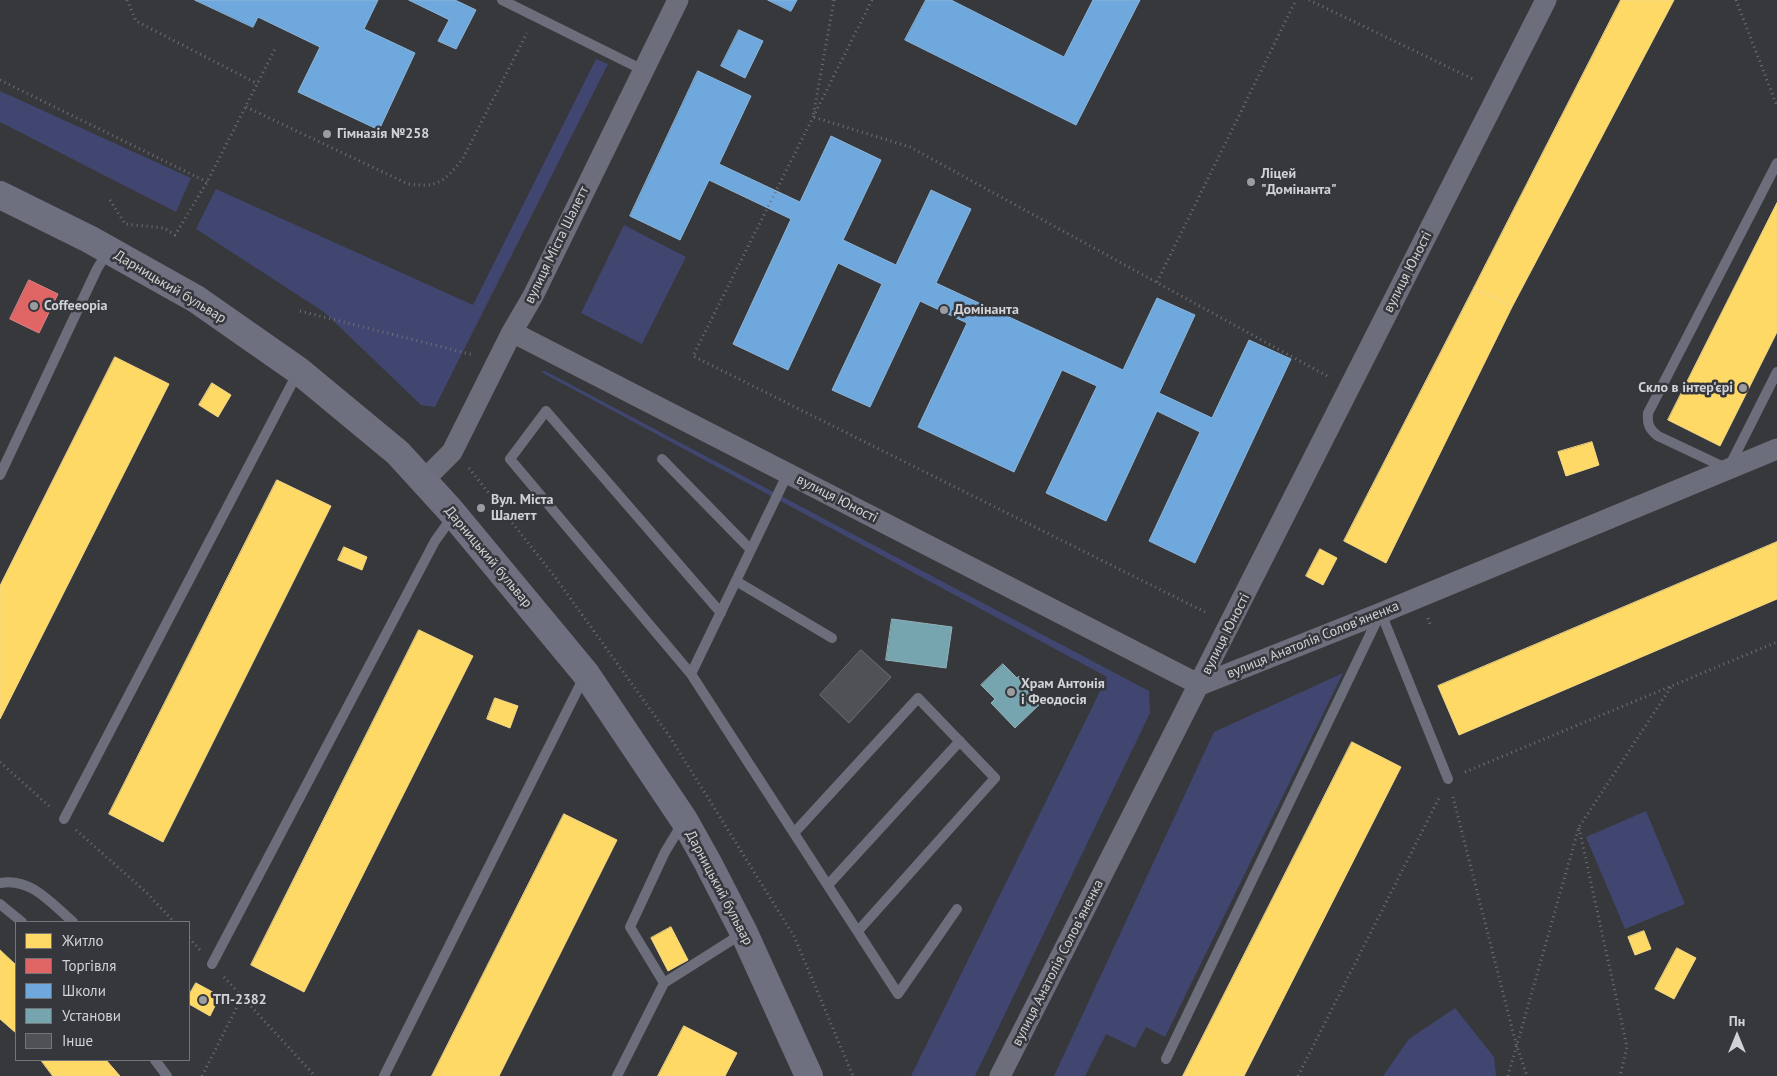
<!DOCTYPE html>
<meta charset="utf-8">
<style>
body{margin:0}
#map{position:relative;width:1777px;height:1076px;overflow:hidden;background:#37383b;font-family:"PT Sans",sans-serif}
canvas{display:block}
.legend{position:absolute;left:15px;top:921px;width:175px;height:140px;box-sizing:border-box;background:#36373c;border:1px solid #747579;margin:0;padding:6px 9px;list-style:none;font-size:15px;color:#d1d2d5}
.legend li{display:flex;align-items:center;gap:10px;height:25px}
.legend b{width:25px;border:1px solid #747579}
.north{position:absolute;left:1712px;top:1011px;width:50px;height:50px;-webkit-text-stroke:4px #36373c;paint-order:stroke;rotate:0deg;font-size:14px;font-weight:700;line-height:20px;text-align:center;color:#d1d2d5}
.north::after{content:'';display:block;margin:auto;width:18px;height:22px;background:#d1d2d5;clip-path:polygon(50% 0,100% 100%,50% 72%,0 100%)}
</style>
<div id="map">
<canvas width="1777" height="1076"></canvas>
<ul class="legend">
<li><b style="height:14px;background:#ffd966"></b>Житло</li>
<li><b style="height:14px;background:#e06666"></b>Торгівля</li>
<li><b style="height:14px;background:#6fa8dc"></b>Школи</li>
<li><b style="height:14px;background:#76a5af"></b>Установи</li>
<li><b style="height:14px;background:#505154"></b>Інше</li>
</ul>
<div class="north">Пн</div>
</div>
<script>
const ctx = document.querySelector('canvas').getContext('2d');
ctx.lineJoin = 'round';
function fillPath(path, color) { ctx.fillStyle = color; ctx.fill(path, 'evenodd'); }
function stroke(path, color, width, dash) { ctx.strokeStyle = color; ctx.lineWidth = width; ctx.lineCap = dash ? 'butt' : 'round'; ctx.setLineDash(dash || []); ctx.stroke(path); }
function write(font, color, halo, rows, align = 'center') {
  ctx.font = font + ' "PT Sans",sans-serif'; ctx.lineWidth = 5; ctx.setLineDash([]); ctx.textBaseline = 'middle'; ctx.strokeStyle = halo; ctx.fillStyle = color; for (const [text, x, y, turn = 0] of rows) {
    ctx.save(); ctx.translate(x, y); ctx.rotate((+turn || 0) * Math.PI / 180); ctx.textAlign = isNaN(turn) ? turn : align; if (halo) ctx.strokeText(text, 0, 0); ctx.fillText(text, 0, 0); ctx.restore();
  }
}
fillPath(new Path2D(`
 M 596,59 L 608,64 L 435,407 L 421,405 L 324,312 L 196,229 L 216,189 L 473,305 Z
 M 0,91 L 191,178 L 176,212 L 0,122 Z
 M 624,225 L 686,257 L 642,344 L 581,313 Z
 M 545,371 L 1149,691 L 1150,713 L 975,1076 L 911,1076 L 1107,677 L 541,372 Z
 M 1343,673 L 1165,1037 L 1146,1027 L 1135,1048 L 1106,1034 L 1085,1076 L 1054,1076 L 1214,732 Z
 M 1646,811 L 1685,904 L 1625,929 L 1586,837 Z
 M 1455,1008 L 1494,1057 L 1496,1076 L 1383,1076 L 1409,1039 Z`), '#40466f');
const homes = new Path2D(`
 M 1621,0 L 1674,0 L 1512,307 L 1474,288 Z
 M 1777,203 L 1777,332 L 1720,446 L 1668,420 Z
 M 1474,288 L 1512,307 L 1386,563 L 1344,541 Z
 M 115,357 L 169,384 L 0,719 L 0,586 Z
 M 212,383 L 231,395 L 218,417 L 199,405 Z
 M 1592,442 L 1599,465 L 1566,476 L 1558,452 Z
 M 277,480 L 331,506 L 163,842 L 109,814 Z
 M 1777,542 L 1777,599 L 1459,735 L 1438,686 Z
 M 344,547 L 367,557 L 362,570 L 338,560 Z
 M 1320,549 L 1337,558 L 1323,585 L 1306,576 Z
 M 419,630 L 473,656 L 304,992 L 251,965 Z
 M 495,698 L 518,706 L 510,728 L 487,719 Z
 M 1352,742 L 1401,767 L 1244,1076 L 1183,1076 Z
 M 564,814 L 617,840 L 499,1076 L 432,1076 Z
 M 671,927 L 688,960 L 668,971 L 651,938 Z
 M 1644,931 L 1651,949 L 1635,955 L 1628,937 Z
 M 1677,948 L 1696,958 L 1674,999 L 1655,989 Z
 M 0,950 L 16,965 L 16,1033 L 0,1019 Z
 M 196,983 L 220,996 L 210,1016 L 189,1004 L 189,995 Z
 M 684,1026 L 737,1053 L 725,1076 L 658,1076 Z
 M 41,1060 L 106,1060 L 120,1076 L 53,1076 Z`);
fillPath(homes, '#ffd966');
stroke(homes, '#f1d787', 1);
const shops = new Path2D(`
 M 29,280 L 58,294 L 39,333 L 10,319 Z`);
fillPath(shops, '#e06666');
stroke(shops, '#dc8687', 1);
const schools = new Path2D(`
 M 195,0 L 378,0 L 364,29 L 415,53 L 379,130 L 298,92 L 320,47 L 258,17 L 253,27 Z
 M 409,0 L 455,0 L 476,10 L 456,49 L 438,41 L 449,20 Z
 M 768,0 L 797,0 L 791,11 Z
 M 926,0 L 951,0 L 1064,57 L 1093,0 L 1140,0 L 1076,125 L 905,40 Z
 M 739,30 L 763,41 L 745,78 L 721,66 Z
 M 698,71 L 751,96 L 719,164 L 800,202 L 831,136 L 881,160 L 843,240 L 896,265 L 931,190 L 971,209 L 936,283 L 1123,370 L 1157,298 L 1195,315 L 1159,393 L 1212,418 L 1249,340 L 1291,359 L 1195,563 L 1149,541 L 1200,432 L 1157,411 L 1106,521 L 1046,493 L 1097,386 L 1062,370 L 1014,472 L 918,427 L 967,323 L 920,301 L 870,407 L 832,390 L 882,284 L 838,263 L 788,370 L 733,344 L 791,219 L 709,180 L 680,240 L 630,216 Z`);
fillPath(schools, '#6fa8dc');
stroke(schools, '#8cb5da', 1);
const public = new Path2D(`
 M 892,619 L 952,627 L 946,668 L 886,660 Z
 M 1003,664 L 1017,678 L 1019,676 L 1043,701 L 1015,728 L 991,703 L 995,699 L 981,685 Z`);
fillPath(public, '#76a5af');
stroke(public, '#91b2ba', 1);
const building = new Path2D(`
 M 861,650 L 891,677 L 849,723 L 820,695 Z`);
fillPath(building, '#505154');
stroke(building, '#707073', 1);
stroke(new Path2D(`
 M 127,0 L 136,21 L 258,84
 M 834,0 L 813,117 L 910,147 L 1329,377
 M 872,0 L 693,356 L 1205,612
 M 1309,0 L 1475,80
 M 1736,0 L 1777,106
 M 0,80 L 207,182
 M 246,107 L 408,184 C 438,188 443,182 462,160 L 527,33
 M 110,200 L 125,224 L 164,228 L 175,235 L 207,182 L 275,49
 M 1157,282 L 1296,0
 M 300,311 L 474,355
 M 469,468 L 555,577 L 670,737 L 794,936 L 853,1076
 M 1428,618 L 1431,627
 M 0,762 L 49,806
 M 1465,772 L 1777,642
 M 1453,797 L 1516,1044 L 1527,1076
 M 1579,828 L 1627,1047 L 1620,1076
 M 76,830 L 146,892 L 174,922
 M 189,938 L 200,950
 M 224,977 L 315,1076
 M 202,1076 L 242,997
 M 1298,1076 L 1440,796
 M 1508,1076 L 1579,827 L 1671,687`), '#6e6f78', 3, [1, 4]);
stroke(new Path2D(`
 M 502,0 L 643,70
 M 1777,163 L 1648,413 C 1647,424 1649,429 1658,436 L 1728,469 L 1777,372
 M 662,459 L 751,550
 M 0,475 L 97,269 L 108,251
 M 736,581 L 832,638
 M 721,613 L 546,411 L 510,459 L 691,674 C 723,607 756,540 788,473
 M 1381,613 L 1448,779
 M 691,674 L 898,994 L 957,909
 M 64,819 L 298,372
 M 794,833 L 918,698 L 995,778 L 858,931
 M 0,883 C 31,877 52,904 73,922
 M 828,885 L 960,741
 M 0,904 L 22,922
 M 212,964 L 435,541 L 453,516
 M 664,983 L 630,927 L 665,852 L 682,824
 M 1166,1059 L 1379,616
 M 155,1060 L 167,1076
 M 384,1076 L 584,677
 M 617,1076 L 664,983 L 743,933`), '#6c6e7c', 10);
stroke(new Path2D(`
 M 512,332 L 1200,685
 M 423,481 L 452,452 L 512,332 L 533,296 L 678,0
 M 1200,685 L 1381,613 L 1777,449
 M 1000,1076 L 1546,0`), '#6c6e7c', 21);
stroke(new Path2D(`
 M 0,195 L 89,239 L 196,299 L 299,371 L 398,453 L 450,510 L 586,674 L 684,820 L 708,863 L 744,933 L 809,1076`), '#6e7080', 28);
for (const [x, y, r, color] of [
 [327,134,5,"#9b9c9f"],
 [1251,182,5,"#9b9c9f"],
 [34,306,5,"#9b9c9f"],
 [944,310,5,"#9b9c9f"],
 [1743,388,5,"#9b9c9f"],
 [481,508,5,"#9b9c9f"],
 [1011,692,5,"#9b9c9f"],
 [203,1000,5,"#9b9c9f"]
]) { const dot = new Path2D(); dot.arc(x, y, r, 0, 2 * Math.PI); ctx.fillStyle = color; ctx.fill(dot); stroke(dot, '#36373c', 2); }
write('bold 14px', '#d1d2d5', '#36373c', [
 ["Гімназія №258",337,134],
 ["Ліцей",1261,174],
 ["\"Домінанта\"",1261,190],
 ["Coffeeopia",44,306],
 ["Домінанта",954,310],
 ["Скло в інтер'єрі",1733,388,"right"],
 ["Вул. Міста",491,500],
 ["Шалетт",491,516],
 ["Храм Антонія",1021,684],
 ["і Феодосія",1021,700],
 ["ТП-2382",213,1000]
], 'left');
write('14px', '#d1d2d5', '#36373c', [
 ["вулиця Міста Шалетт",557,245,-64],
 ["вулиця Юності",1408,272,-63],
 ["Дарницький бульвар",170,287,31],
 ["вулиця Юності",837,499,27],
 ["Дарницький бульвар",488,557,50],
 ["вулиця Юності",1226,634,-63],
 ["вулиця Анатолія Соловʼяненка",1313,640,-22],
 ["Дарницький бульвар",719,888,62],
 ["вулиця Анатолія Соловʼяненка",1058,963,-63]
]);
</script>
